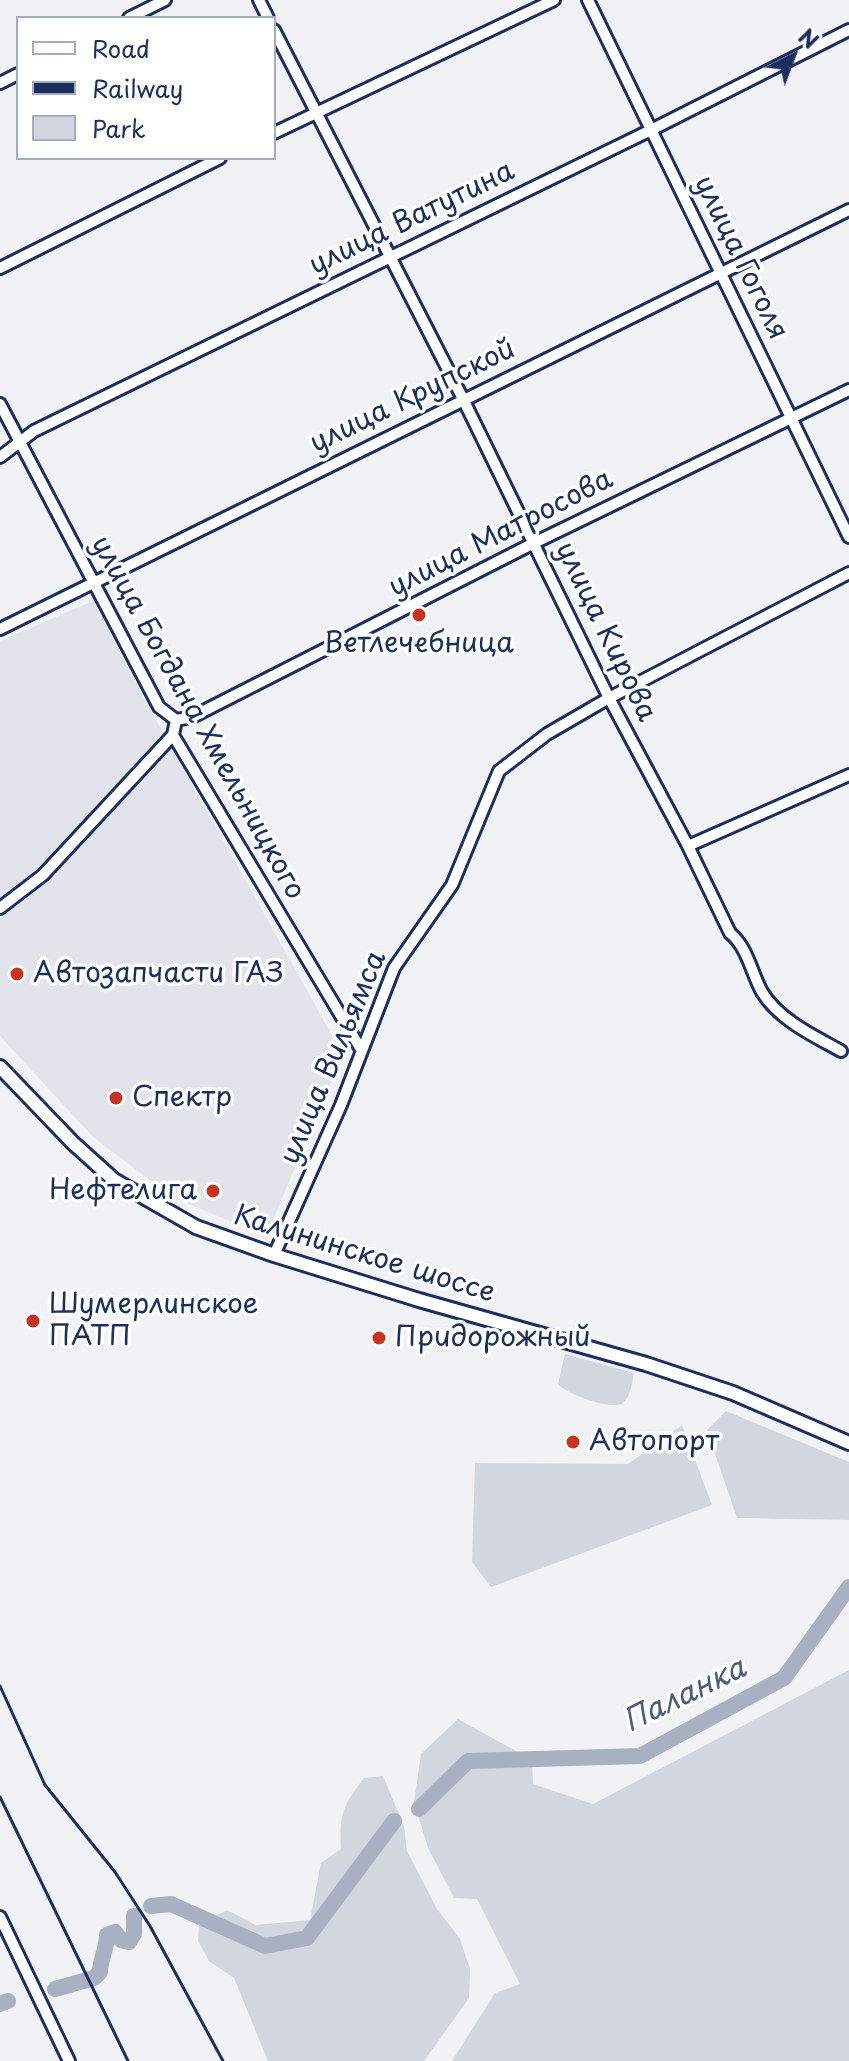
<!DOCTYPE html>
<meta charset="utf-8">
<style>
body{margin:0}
#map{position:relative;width:849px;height:2061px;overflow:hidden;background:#f1f2f5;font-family:"Playpen Sans",sans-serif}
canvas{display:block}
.legend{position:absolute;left:16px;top:16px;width:260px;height:144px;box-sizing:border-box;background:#fff;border:2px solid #a4acbf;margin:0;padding:10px 14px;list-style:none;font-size:24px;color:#1b2f5e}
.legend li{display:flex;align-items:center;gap:16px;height:40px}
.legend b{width:40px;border:2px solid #a4acbf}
.north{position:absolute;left:753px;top:16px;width:80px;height:80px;-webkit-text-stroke:6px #fff;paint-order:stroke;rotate:42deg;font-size:22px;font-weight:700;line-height:32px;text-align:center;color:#1b2f5e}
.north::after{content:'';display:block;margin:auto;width:28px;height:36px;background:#1b2f5e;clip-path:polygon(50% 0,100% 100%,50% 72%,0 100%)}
</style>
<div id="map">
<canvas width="849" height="2061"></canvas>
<ul class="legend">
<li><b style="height:10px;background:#fff"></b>Road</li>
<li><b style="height:10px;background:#1b2f5e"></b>Railway</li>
<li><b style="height:22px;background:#d2d6df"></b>Park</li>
</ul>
<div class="north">N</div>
</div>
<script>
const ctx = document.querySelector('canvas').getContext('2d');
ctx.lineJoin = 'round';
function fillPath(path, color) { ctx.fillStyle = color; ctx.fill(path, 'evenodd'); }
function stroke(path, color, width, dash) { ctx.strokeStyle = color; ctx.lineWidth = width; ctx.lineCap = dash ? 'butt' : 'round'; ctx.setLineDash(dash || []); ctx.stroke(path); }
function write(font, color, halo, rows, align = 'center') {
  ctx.font = font + ' "Playpen Sans",sans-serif'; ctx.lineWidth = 7; ctx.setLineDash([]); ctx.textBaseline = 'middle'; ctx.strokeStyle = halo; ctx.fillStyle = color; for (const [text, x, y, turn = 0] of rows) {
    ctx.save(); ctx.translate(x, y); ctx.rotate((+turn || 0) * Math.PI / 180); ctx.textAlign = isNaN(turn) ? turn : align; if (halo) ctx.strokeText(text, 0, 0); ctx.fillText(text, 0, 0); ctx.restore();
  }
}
fillPath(new Path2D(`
 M 93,601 L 151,711 L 343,1055 L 266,1236 L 174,1198 L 93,1137 L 0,1036 L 0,641 Z`), '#e1e4ea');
fillPath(new Path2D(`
 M 565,1354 L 634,1373 C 632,1382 631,1396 623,1403 C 612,1411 566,1394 558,1384 Z
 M 726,1411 L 849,1462 L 849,1520 L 737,1518 L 707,1430 Z
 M 682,1425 L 712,1505 L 491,1587 L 472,1562 L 475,1463 L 628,1464 Z
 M 849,1670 L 849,2061 L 452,2061 L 495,1993 L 520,1984 L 477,1899 L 454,1898 L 428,1848 L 414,1802 L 421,1754 L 458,1719 L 532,1760 L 533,1784 L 593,1804 Z
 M 383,1776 L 404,1826 L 407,1851 L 437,1909 L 460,1939 L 470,1969 L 469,1998 L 424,2061 L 268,2061 L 234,1978 L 209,1961 L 198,1941 L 199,1925 L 227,1910 L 256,1925 L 310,1920 L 321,1863 L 341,1849 C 339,1815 343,1805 364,1778 Z`), '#d2d6df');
stroke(new Path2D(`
 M 419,1809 L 468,1761 L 640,1756 L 784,1678 L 849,1587
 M 151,1906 L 171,1904 L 265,1946 L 307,1938 L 394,1821
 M 55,1989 L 94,1978 L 100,1972 C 100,1959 107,1949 107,1935 L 115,1932 L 121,1940 L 129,1942 L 134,1934 L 134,1916
 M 0,2004 L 8,2001`), '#a8b0c2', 16);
const minor = new Path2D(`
 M 259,0 L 268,18
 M 588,0 L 849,537
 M 129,18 L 165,0
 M 274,30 L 463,399 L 609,698 L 688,846 L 730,933 C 748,948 751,972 762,992 C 779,1020 814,1036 841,1051
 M 0,83 L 18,74
 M 274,133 L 554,0
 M 0,268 L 220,158
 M 0,404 L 159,707 L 176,720
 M 0,457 L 34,431 L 651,130 L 849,30
 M 0,629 L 849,210
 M 176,720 L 192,717 L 534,543 L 849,390
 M 176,720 L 173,735 L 362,1051
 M 688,846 L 849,775
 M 0,908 L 43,875 L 173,735
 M 274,1255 L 341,1105 L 394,968 L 452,885 L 499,771 L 547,734 L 609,698 L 849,573
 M 0,1917 L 69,2061`);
const major = new Path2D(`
 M 0,1067 L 73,1143 L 114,1180 L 196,1227 L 274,1255 L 419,1300 L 646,1364 L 733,1393 L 849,1443`);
stroke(minor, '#1b2f5e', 16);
stroke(major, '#1b2f5e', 18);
stroke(minor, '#fff', 10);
stroke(major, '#fff', 12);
stroke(new Path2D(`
 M 0,1686 L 45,1785 L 115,1872 L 150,1926 L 223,2061
 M 0,1797 L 128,2061`), '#1b2f5e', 3);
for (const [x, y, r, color] of [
 [419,615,8,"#c8321e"],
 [17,974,8,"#c8321e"],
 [116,1098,8,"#c8321e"],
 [213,1191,8,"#c8321e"],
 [33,1321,8,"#c8321e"],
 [379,1338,8,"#c8321e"],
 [573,1442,8,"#c8321e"]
]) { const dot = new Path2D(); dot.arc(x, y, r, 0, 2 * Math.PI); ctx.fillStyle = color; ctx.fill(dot); stroke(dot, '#fff', 3); }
write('28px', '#1b2f5e', '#fff', [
 ["улица Ватутина",412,219,-26],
 ["улица Гоголя",740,258,64],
 ["улица Крупской",413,397,-26],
 ["улица Матросова",501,534,-27],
 ["улица Кирова",605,632,64],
 ["улица Богдана Хмельницкого",197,718,61],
 ["улица Вильямса",334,1058,-67],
 ["Калининское шоссе",364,1255,17]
]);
write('28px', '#1b2f5e', '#fff', [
 ["Ветлечебница",419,644,"center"],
 ["Автозапчасти ГАЗ",33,974],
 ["Спектр",132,1098],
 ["Нефтелига",197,1191,"right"],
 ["Шумерлинское",49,1305],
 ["ПАТП",49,1337],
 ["Придорожный",395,1338],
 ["Автопорт",589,1442]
], 'left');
write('italic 30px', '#4c5c81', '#fff', [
 ["Паланка",685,1696,-26]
]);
</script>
